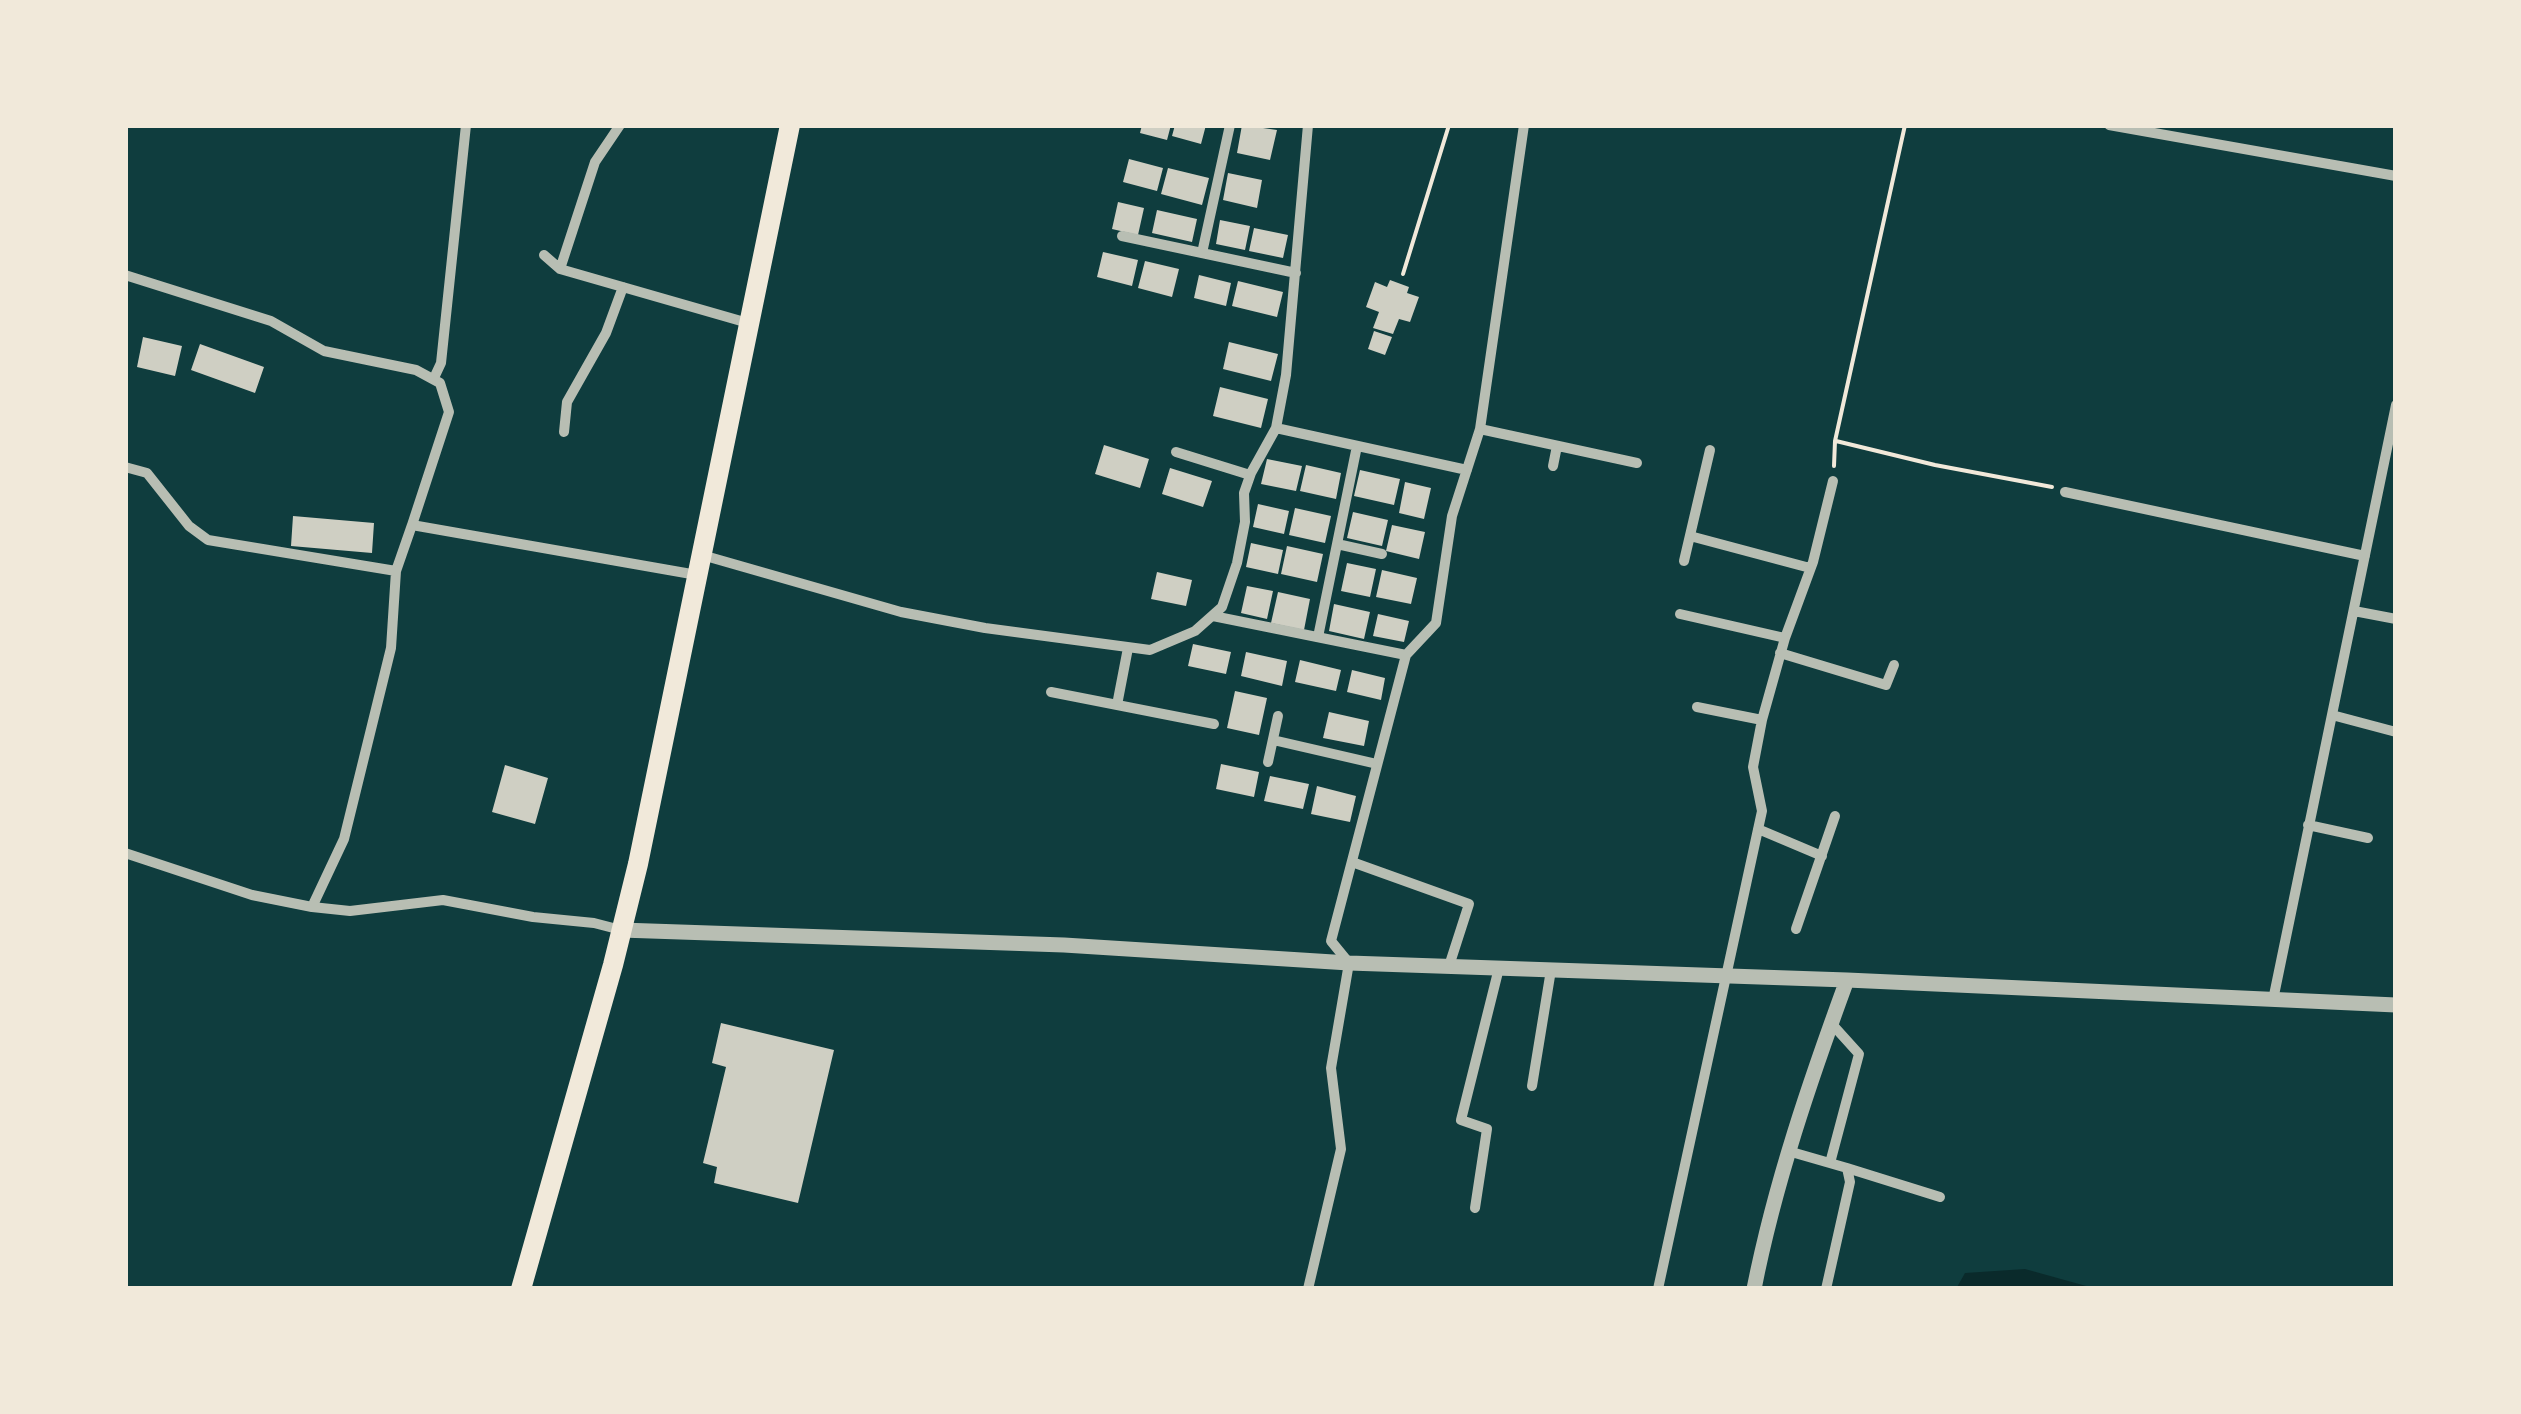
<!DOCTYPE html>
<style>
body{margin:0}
#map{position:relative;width:2521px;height:1414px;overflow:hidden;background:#0f3d3e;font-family:Signika,sans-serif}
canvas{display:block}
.frame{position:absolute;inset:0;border:128px solid #f1e9da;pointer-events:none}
</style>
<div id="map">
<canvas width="2521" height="1414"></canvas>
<div class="frame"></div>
</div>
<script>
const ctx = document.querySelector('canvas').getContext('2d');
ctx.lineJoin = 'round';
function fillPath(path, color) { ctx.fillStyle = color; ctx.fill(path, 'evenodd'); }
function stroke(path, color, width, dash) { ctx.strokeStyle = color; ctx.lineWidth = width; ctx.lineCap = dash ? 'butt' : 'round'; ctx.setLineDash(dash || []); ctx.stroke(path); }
fillPath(new Path2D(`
 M 2025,1269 L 2097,1289 L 1956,1289 L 1965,1273 Z`), '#0a2a2b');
fillPath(new Path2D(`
 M 1142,125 L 1171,125 L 1167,140 L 1140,133 Z
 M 1175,125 L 1206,125 L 1201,144 L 1172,136 Z
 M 1242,125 L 1277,130 L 1270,160 L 1237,153 Z
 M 1129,159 L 1163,168 L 1157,191 L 1123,182 Z
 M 1168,168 L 1209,178 L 1202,205 L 1161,194 Z
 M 1228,173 L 1262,180 L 1257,208 L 1223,200 Z
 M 1118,202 L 1144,208 L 1138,235 L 1112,229 Z
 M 1157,210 L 1197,219 L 1192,242 L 1152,233 Z
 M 1220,220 L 1250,226 L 1245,250 L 1216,244 Z
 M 1254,228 L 1288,235 L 1283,258 L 1249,251 Z
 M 1103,252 L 1138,260 L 1132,286 L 1097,277 Z
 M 1145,261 L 1179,269 L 1172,297 L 1138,288 Z
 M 1199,275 L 1231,283 L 1226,306 L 1194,298 Z
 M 1390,280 L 1409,287 L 1407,293 L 1419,297 L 1410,322 L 1399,319 L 1393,334 L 1373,328 L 1379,312 L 1366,307 L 1375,282 L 1387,287 Z
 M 1238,281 L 1283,292 L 1277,317 L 1232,306 Z
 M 1374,331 L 1392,337 L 1385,355 L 1368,349 Z
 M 143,337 L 182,346 L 175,376 L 137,367 Z
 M 1229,342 L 1278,354 L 1271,381 L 1223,369 Z
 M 200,344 L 264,367 L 255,393 L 191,370 Z
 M 1220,387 L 1268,399 L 1261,428 L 1213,416 Z
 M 1104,445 L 1149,459 L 1140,488 L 1095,474 Z
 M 1267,459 L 1302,466 L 1296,491 L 1261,484 Z
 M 1306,465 L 1341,473 L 1336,499 L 1300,491 Z
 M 1170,468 L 1212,481 L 1203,507 L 1162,494 Z
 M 1360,470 L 1400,479 L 1394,505 L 1354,496 Z
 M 1405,482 L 1431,488 L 1424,519 L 1399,513 Z
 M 1258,504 L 1289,511 L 1284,534 L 1253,527 Z
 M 1295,508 L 1331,516 L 1325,543 L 1289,535 Z
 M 1353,512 L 1388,520 L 1382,546 L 1347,538 Z
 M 293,516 L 374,523 L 372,553 L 291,546 Z
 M 1392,525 L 1425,532 L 1419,559 L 1386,551 Z
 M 1251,543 L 1283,550 L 1278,574 L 1246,567 Z
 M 1287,546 L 1323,554 L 1317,582 L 1281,574 Z
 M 1347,563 L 1376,569 L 1370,597 L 1341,591 Z
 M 1382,570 L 1417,578 L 1411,604 L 1376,597 Z
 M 1157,572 L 1192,580 L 1186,606 L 1151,599 Z
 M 1247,586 L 1273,591 L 1267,619 L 1241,613 Z
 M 1278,592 L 1310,599 L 1304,630 L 1271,623 Z
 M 1334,604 L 1370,612 L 1364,639 L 1329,631 Z
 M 1378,614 L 1409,621 L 1404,642 L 1373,636 Z
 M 1193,644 L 1231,652 L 1226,674 L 1188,666 Z
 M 1246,652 L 1287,661 L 1282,686 L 1241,676 Z
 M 1300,660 L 1341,670 L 1336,691 L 1295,682 Z
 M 1352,670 L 1385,678 L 1381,700 L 1347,692 Z
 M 1235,691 L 1267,698 L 1259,735 L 1227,728 Z
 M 1329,712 L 1369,721 L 1364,746 L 1323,738 Z
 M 1221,764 L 1259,772 L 1254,797 L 1216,789 Z
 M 505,765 L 548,778 L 535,824 L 492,812 Z
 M 1270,776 L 1309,784 L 1303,809 L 1264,801 Z
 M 1317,786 L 1356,796 L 1350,822 L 1311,814 Z
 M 721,1023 L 834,1050 L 798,1203 L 714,1183 L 717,1167 L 703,1163 L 726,1067 L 712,1063 Z`), '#cfcfc3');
stroke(new Path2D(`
 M 1403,274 L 1449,125
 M 1836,441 L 1935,465 L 2052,487
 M 1834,466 L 1835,441 L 1905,125`), '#f1e9da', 4);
stroke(new Path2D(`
 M 2109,125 L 2396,176
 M 1122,236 L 1296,273
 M 1202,253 L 1230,125
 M 544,255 L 560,269 L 748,323
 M 560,269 L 595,162 L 620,125
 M 125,275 L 271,321 L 324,351 L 416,370 L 440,383 L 449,412 L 412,525 L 697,575
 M 434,378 L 441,363 L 466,125
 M 1276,428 L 1467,470
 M 1480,429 L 1637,463
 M 564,432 L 567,402 L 606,333 L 623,287
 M 1176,452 L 1250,475
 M 1553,466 L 1557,446
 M 125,467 L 147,473 L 189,526 L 208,540 L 396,571 L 391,648 L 344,839 L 312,907
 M 2065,492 L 2365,556
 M 1690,536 L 1810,568
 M 1337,544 L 1382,554
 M 702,555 L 901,612 L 985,628 L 1150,650 L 1195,631 L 1222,607 L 1237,563 L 1245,522 L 1244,493 L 1251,473 L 1276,428 L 1286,375 L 1308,125
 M 1684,561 L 1710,450
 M 396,571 L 412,525
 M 2354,611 L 2396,619
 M 1680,614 L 1785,638
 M 1213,616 L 1406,655
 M 1318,637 L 1357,446
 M 1780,653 L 1886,685 L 1894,665
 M 1051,692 L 1214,724
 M 1117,705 L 1128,648
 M 1697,707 L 1762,720
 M 2332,715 L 2396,732
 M 1273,740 L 1377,764
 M 1268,762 L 1278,716
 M 2308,825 L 2368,838
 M 1758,829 L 1822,856
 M 125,853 L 252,895 L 312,907 L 350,911 L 443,900 L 533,917 L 594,923 L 621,930
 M 1352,862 L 1469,904 L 1449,966
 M 1796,929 L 1835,816
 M 2273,1000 L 2396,405
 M 1532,1086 L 1551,970
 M 1788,1151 L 1847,1168 L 1850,1182 L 1826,1289
 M 1830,1163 L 1859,1054 L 1831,1023
 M 1847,1168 L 1940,1197
 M 1475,1208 L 1487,1129 L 1461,1120 L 1499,968
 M 1308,1289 L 1341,1149 L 1331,1068 L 1349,963 L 1331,941 L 1406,655 L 1436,623 L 1452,516 L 1480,429 L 1524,125
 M 1658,1289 L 1762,811 L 1753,767 L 1762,720 L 1785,638 L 1813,562 L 1833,481`), '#b8beb3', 10);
stroke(new Path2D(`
 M 621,930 L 1064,945 L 1349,963 L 1847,980 L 2396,1005
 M 1754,1289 C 1775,1183 1810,1081 1847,980`), '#b8beb3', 15);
stroke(new Path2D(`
 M 521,1289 L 613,965 L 638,864 L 790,125`), '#f1e9da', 20);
</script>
